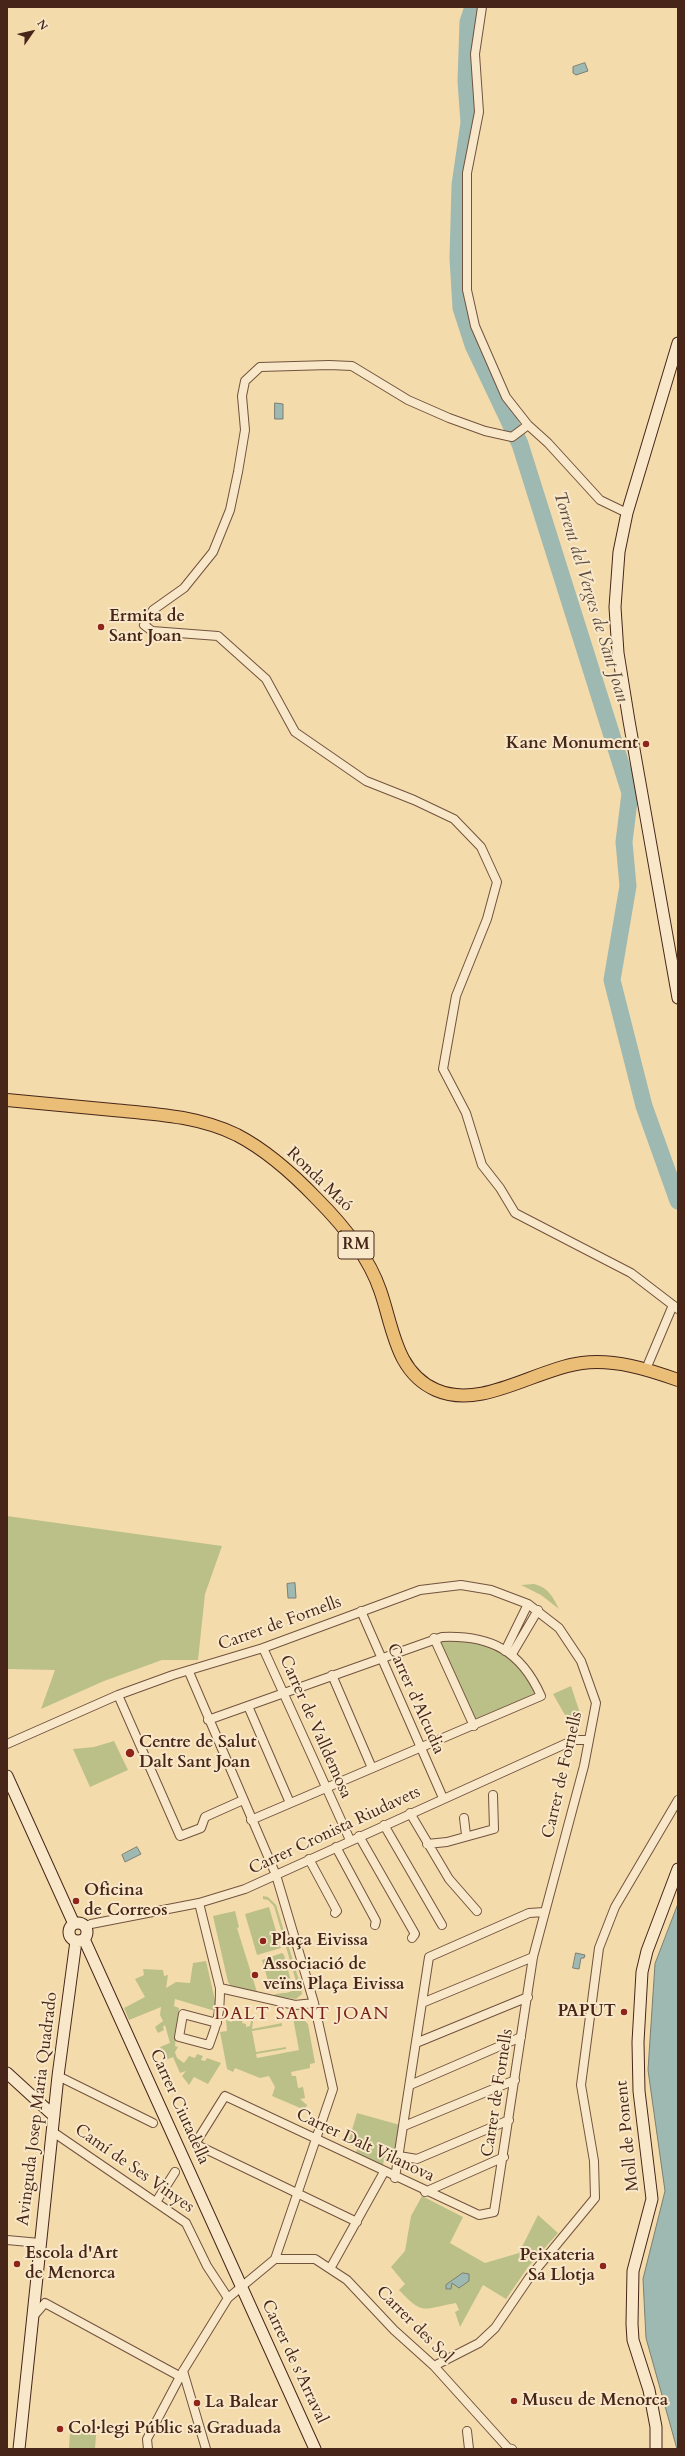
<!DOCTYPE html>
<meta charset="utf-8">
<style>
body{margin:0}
#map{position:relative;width:685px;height:2456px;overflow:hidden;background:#f4dbac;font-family:Cardo,serif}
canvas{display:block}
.frame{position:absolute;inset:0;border:8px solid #472619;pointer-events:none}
.north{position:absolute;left:12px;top:12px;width:40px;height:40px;-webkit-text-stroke:3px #f8e8c9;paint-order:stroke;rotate:56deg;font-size:11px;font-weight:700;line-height:16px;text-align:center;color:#472619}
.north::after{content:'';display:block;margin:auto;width:14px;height:18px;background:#472619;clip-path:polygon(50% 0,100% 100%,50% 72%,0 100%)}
</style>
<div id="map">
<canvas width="685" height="2456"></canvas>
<div class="frame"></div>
<div class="north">N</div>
</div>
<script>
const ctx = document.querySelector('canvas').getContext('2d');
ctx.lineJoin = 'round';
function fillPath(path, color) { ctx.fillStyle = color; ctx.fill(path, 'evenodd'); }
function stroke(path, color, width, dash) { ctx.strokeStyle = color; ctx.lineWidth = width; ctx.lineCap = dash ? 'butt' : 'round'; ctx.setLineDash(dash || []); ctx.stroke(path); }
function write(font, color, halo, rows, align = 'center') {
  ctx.font = font + ' Cardo,serif'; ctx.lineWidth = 4; ctx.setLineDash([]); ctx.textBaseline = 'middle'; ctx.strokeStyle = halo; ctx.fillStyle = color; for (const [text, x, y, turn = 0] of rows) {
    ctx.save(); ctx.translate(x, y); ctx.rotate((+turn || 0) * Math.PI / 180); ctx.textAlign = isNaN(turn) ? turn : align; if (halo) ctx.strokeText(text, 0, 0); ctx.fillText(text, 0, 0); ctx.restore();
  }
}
fillPath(new Path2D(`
 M 7,1516 L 222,1546 L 205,1594 L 198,1660 L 162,1660 L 104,1681 L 41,1709 L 55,1670 L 7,1669 Z
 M 534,1584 C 548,1587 553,1597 559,1609 L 541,1595 L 521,1585 Z
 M 472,1640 C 511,1656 515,1656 536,1694 L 475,1721 L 438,1641 Z
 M 571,1686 L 580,1713 L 577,1721 L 570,1724 L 553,1694 Z
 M 114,1741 L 128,1770 L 90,1787 L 73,1749 L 94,1747 Z
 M 263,1896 L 268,1897 L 276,1905 L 301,1987 L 302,1994 L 296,1999 L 272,1996 C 281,1990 295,1998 296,1981 L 274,1906 L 268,1900 L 263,1899 Z
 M 269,1907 L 281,1948 L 257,1955 L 245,1914 Z
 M 235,1911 L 239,1927 L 237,1928 L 257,1992 L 232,1987 L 228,1982 L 213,1916 Z
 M 282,1953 L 284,1955 L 291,1981 L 288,1987 L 278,1991 L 269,1984 L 262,1960 Z
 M 206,1961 L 217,2009 L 215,2011 L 175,1999 L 174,2006 L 179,2008 L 175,2046 L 178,2047 L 175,2052 L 177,2058 L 184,2063 L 189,2056 L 195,2058 L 197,2054 L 203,2056 L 201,2060 L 205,2061 L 207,2058 L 221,2063 L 208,2084 L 194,2077 L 189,2085 L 182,2076 L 186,2071 L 180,2073 L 173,2057 L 166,2060 L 160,2047 L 170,2043 L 165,2025 L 163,2027 L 164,2030 L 158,2033 L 155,2027 L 163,2021 L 160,2015 L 161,2007 L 129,2020 L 124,2008 L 145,1997 L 135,1979 L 144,1975 L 143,1969 L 163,1970 L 164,1976 L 168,1975 L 166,1988 L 176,1982 L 190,1983 L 193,1963 Z
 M 233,2017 L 243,2019 L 242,2023 L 246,2024 L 246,2027 L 250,2026 L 251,2021 L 253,2021 L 252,2029 L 282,2023 L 282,2026 L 252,2031 L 256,2052 L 286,2047 L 286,2049 L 256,2054 L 257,2058 L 299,2050 L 293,2018 L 301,2017 L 308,2024 L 315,2063 L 310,2064 L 310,2068 L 291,2072 L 292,2076 L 296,2076 L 298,2088 L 303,2087 L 305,2098 L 300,2099 L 307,2105 L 305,2110 L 272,2096 L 275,2087 L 269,2076 L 260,2078 L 235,2068 L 233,2072 L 227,2069 L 220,2032 L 227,2031 L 226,2020 L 232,2022 Z
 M 357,2113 L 400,2125 L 395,2153 L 386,2152 L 382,2169 L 355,2155 L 359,2144 L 349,2140 Z
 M 422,2196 L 463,2217 L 450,2243 L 485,2263 L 519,2253 L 538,2215 L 558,2233 L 528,2267 L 506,2299 L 483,2285 L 460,2327 L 455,2312 L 459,2310 L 456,2303 C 422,2309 424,2316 399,2290 L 405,2284 L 391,2267 L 405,2251 L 411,2216 Z
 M 70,2432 L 96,2435 L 95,2449 L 69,2449 Z`), '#bbc089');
const water = new Path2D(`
 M 585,63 L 588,71 L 576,75 L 573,73 L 573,67 Z
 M 275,403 L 283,404 L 283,419 L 275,419 Z
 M 295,1583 L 296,1598 L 288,1598 L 287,1584 Z
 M 137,1847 L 141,1854 L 125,1862 L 122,1855 Z
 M 678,1904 L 678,2449 L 677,2449 L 646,2338 L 643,2279 L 665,2191 L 648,2070 L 655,1964 Z
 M 576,1953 L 585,1955 L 584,1958 L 581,1958 L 579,1969 L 573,1968 Z
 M 463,2273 L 469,2274 L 469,2281 L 459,2288 L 452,2283 L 451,2289 L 446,2289 L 446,2285 Z`);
fillPath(water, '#9eb9b1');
stroke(water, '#7b7e74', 1);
stroke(new Path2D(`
 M 473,7 L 468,22 L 466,81 L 469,123 L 460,185 L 458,258 L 461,308 L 473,345 L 520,444 L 630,793 L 624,842 L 628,886 L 612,980 L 644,1106 L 678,1201`), '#9eb9b1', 17);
const street = new Path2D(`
 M 482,7 L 475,54 L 479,112 L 467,173 L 467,290 L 475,326 L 506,397 L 528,425 L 548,443 L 600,500 L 627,513
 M 528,425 L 512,437 L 485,431 L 449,418 L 408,400 L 352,366 L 329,365 L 260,367 L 245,381 L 242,396 L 245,430 L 238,472 L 230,510 L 213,552 L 184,588 L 153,610 L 144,625 L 152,631 L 218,636 L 266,679 L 295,732 L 366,781 L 414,800 L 454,819 L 481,847 L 497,882 L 487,919 L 456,996 L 443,1069 L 466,1113 L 482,1165 L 500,1188 L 515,1213 L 631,1273 L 678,1309
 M 646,1369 L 673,1305
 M 361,1611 L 443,1798
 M 434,1638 L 474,1726
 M 263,1648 L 350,1840
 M 505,1651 L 528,1604
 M 512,1654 L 538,1610
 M 332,1675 L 372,1768
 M 118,1695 L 180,1836 L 201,1828 L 205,1817 L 243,1800
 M 248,1706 L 290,1803
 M 208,1720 L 442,1637 C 491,1635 521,1651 541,1696 L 251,1820
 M 7,1744 L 118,1695 L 173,1675 L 263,1648 L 420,1590 L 461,1585 L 491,1590 L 528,1604 L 559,1628 L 581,1661 L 596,1703 L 584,1766 L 533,1957 L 494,2212 L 479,2215 L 225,2096 L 195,2144 L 357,2222
 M 410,1813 L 449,1879 L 477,1911
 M 464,1818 L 466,1835
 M 384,1825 L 442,1925
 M 359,1836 L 415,1934 L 412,1938
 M 427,1844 L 447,1842 L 494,1829 L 493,1795
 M 336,1847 L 376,1921 L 375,1925
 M 309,1859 L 337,1911 L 335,1913
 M 199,1903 L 220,1988 L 295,2005 L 314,2003
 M 86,1927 L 91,1924 L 199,1903 L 245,1889 L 574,1740 L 589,1740
 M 422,2003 L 533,1957
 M 217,2023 L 183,2014 L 179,2037 L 209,2045 C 218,2021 220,2014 220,1988
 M 416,2043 L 528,1997
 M 58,2076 L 153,2123
 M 410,2085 L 521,2037
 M 404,2126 L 515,2080
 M 53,2132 L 186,2223 L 207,2266 L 228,2298
 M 399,2156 L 417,2159 L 509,2120
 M 395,2178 L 429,1957 L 529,1913 L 544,1912
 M 425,2192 L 504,2157
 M 156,2202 L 175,2172
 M 7,2240 L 40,2243
 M 275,2259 L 315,2259 L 347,2280 L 394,2330 L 434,2366 L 508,2448 L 512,2449
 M 331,2267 L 384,2172
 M 32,2318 L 45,2303 L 181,2377
 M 434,2366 L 479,2343 L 495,2328 L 529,2278 L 595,2198 L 594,2161 L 581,2085 L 599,1948 L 615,1907 L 678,1800
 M 183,2371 L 206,2449
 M 467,2431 L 469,2449
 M 148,2449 L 147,2439 L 183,2371 L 228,2298 L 275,2259 L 333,2089 L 314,2003 L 276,1875 L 189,1672`);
const secondary = new Path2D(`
 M 678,343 L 627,513 L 619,552 L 615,607 L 618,653 L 629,721 L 678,998
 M 7,1776 L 74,1924
 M69 1932a9 9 0 1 1 18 0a9 9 0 1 1-18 0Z
 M 84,1939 L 315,2449
 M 7,2073 L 54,2116
 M 19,2449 L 58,2076 L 76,1941
 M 656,2449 L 656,2427 L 649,2390 L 633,2340 L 632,2324 L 633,2271 L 652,2199 L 639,2091 L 638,2042 L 642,1972 L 647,1951 L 678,1869`);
const primary = new Path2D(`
 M 7,1100 C 42,1103 78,1107 113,1110 C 156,1114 198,1116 237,1135 C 268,1151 294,1175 317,1199 C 343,1225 368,1255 380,1290 C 393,1326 395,1372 436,1390 C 482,1410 535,1369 582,1363 C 615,1359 647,1369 678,1380`);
stroke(street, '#72533e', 10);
stroke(secondary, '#472619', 13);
stroke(primary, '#472619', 14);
stroke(street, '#f8e8c9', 8);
stroke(secondary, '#f8e8c9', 11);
stroke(primary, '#eabe76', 12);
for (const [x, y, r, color] of [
 [101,627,4,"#8f2418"],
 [646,744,4,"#8f2418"],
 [130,1753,5,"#8f2418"],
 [76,1901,4,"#8f2418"],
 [263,1941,4,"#8f2418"],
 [255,1975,4,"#8f2418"],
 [624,2012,4,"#8f2418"],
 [17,2264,4,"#8f2418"],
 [603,2266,4,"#8f2418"],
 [514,2401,4,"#8f2418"],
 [197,2403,4,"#8f2418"],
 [60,2429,4,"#8f2418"]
]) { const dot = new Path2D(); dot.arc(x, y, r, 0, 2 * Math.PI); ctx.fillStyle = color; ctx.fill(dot); stroke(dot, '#f8e8c9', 1.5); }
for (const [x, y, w] of [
 [356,1245,36]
]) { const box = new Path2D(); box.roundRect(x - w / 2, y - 14, w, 28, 3); ctx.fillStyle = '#f8e8c9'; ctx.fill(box); stroke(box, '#472619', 1); }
write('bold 16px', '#472619', null, [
 ["RM",356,1245]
]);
write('bold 17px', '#472619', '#f8e8c9', [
 ["Ermita de",109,617],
 ["Sant Joan",109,637],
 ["Kane Monument",638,744,"right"],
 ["Centre de Salut",139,1743],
 ["Dalt Sant Joan",139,1763],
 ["Oficina",84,1891],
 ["de Correos",84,1911],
 ["Plaça Eivissa",271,1941],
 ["Associació de",263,1965],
 ["veïns Plaça Eivissa",263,1985],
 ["PAPUT",616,2012,"right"],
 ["Escola d'Art",25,2254],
 ["de Menorca",25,2274],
 ["Peixateria",595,2256,"right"],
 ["Sa Llotja",595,2276,"right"],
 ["Museu de Menorca",522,2401],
 ["La Balear",205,2403],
 ["Col·legi Públic sa Graduada",68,2429]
], 'left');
write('17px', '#472619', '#f8e8c9', [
 ["Ronda Maó",319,1180,44],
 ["Carrer de Fornells",280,1624,-20],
 ["Carrer d'Alcudia",415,1699,66],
 ["Carrer de Valldemosa",315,1727,66],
 ["Carrer de Fornells",563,1775,-77],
 ["Carrer Cronista Riudavets",335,1831,-25],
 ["Carrer de Fornells",498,2093,-81],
 ["Carrer Ciutadella",179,2107,66],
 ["Avinguda Josep Maria Quadrado",38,2109,-83],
 ["Moll de Ponent",628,2136,-96],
 ["Carrer Dalt Vilanova",365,2146,25],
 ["Camí de Ses Vinyes",134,2169,35],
 ["Carrer des Sol",414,2325,45],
 ["Carrer de s'Arraval",294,2362,65]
]);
write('italic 18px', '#5d4b3f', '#f8e8c9', [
 ["Torrent del Verges de Sant Joan",590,597,73]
]);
ctx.letterSpacing = '1px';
write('18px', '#7a1f14', '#f8e8c9', [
 ["DALT SANT JOAN",302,2015]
]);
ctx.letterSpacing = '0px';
</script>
